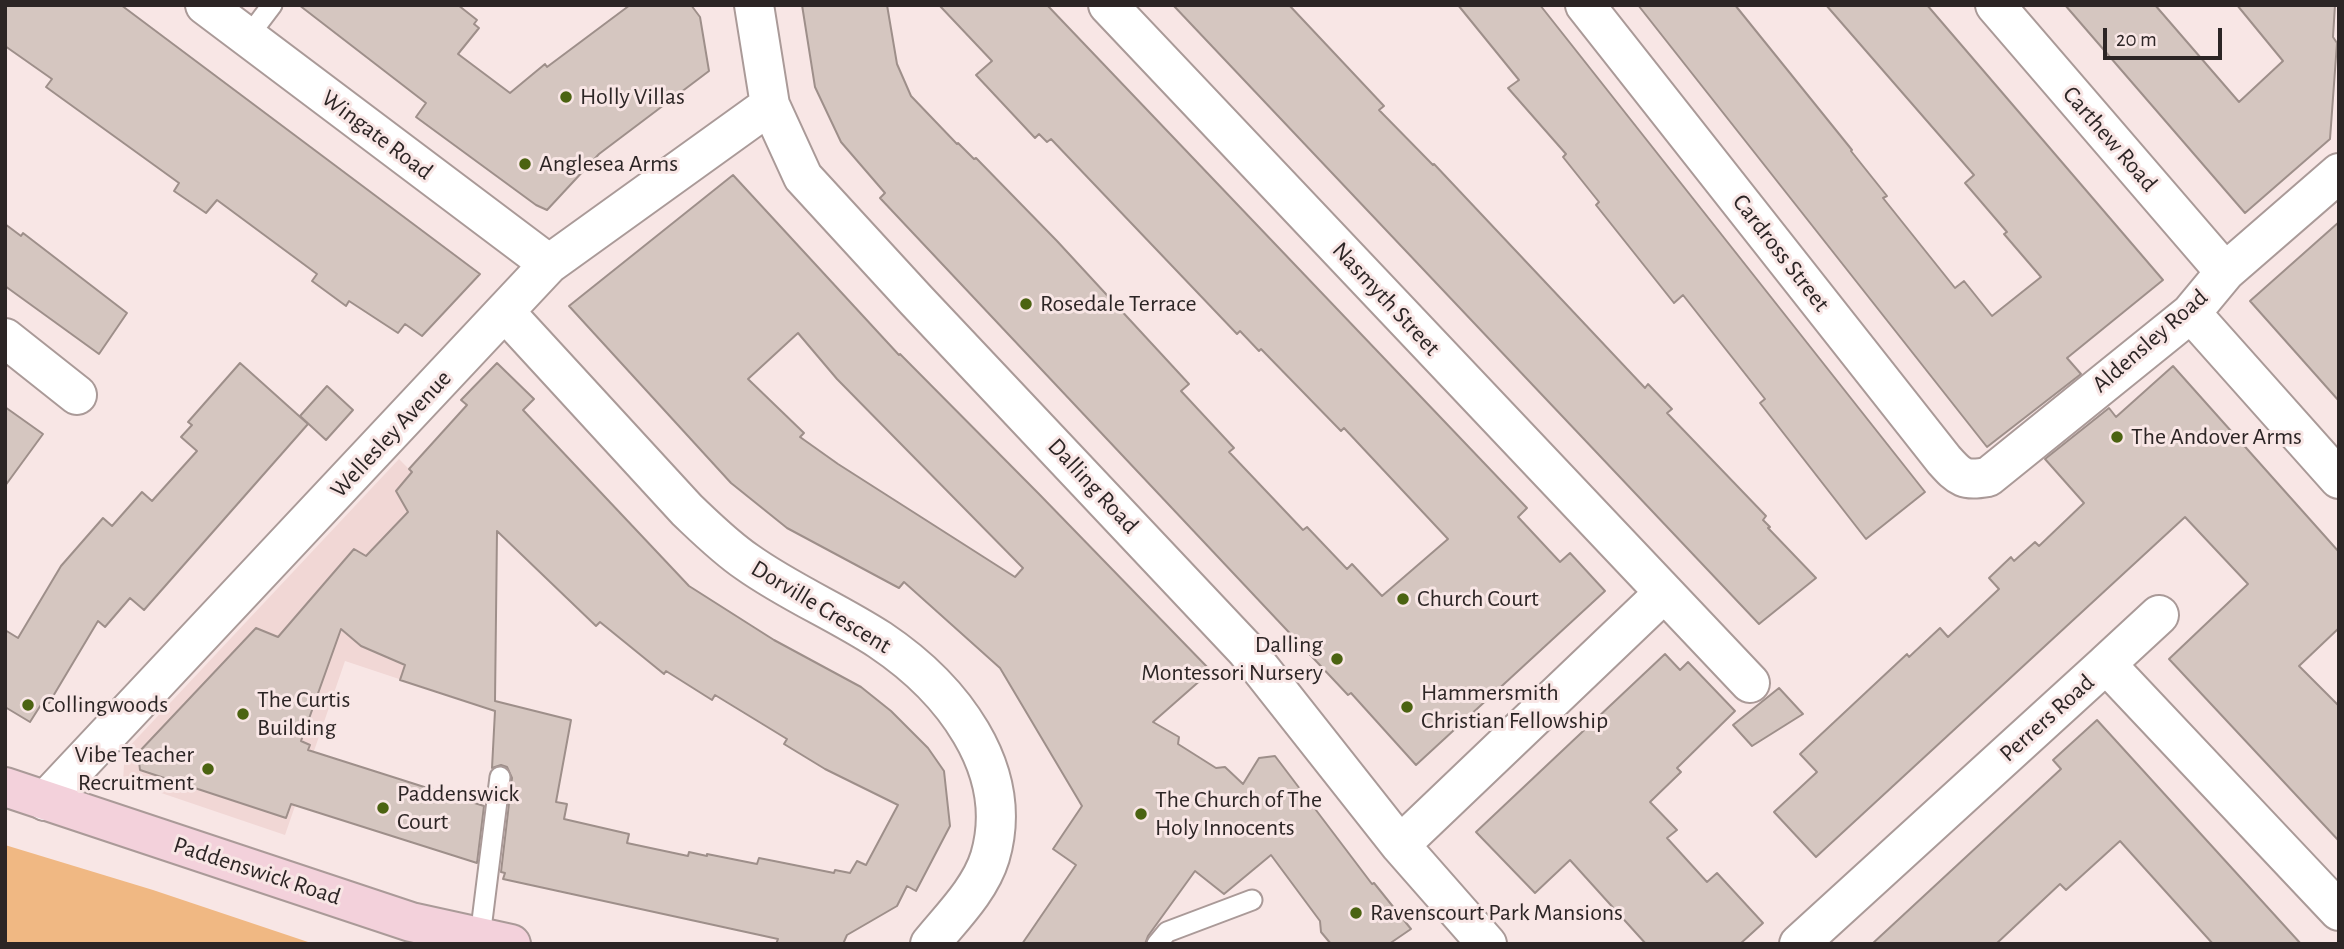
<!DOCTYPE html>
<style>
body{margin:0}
#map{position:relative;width:2344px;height:949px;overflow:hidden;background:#f8e6e5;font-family:"Alegreya Sans",sans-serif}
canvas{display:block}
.frame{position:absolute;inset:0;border:7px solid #2c2525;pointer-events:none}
.scale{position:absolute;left:2103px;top:28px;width:119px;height:32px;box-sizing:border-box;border:4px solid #2c2525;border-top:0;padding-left:9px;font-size:21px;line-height:24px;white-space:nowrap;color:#2c2525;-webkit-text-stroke:5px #f8e6e5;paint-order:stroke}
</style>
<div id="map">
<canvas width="2344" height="949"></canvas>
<div class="frame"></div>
<div class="scale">20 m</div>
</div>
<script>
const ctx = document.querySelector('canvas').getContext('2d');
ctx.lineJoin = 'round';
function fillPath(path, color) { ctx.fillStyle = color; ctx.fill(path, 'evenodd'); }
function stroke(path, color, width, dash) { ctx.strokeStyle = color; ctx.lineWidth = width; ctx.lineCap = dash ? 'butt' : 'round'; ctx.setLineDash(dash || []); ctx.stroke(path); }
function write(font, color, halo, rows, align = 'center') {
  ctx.font = font + ' "Alegreya Sans",sans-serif'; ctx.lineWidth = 6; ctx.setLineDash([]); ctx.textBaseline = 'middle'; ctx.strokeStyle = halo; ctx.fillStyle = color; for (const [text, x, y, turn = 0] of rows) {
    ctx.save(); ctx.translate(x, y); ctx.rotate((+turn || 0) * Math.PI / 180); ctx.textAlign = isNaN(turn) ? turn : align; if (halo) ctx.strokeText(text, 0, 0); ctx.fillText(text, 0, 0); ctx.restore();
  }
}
fillPath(new Path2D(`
 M 399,459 L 496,557 L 495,711 L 345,661 L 285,835 L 123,780 L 125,751 Z`), '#f1d7d5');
fillPath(new Path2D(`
 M 5,845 L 153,890 L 314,944 L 5,944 Z`), '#f0b883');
const building = new Path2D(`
 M 5,5 L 121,5 L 480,274 L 422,336 L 405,324 L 398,333 L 349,301 L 346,306 L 312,281 L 317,274 L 217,200 L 206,213 L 174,191 L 179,183 L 46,87 L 52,79 L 5,46 Z
 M 299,5 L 458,5 L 477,20 L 474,24 L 479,28 L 458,54 L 510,93 L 545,64 L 547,67 L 630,5 L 691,5 L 700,17 L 709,71 L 599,154 L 547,210 L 536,205 L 416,117 L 426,103 Z
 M 802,5 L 887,5 L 897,64 L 911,96 L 957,144 L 958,143 L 974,159 L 976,158 L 1057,241 L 1189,384 L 1181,391 L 1234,448 L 1229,452 L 1303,530 L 1307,527 L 1347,569 L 1352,564 L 1382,596 L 1448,539 L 1344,428 L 1341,431 L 1261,349 L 1259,351 L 1240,331 L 1237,334 L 1051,139 L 1047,142 L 1039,134 L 1035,138 L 976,75 L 992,61 L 939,5 L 1047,5 L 1527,508 L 1518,517 L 1560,562 L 1570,553 L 1605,591 L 1416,765 L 1351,693 L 1348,695 L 880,198 L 885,193 L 841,142 L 815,87 Z
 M 1173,5 L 1289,5 L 1384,106 L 1379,110 L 1433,165 L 1434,164 L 1645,388 L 1648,384 L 1672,409 L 1667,413 L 1766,516 L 1763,520 L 1770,527 L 1768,528 L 1816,578 L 1759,624 Z
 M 1458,5 L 1540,5 L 1925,492 L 1866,539 L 1760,403 L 1765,399 L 1683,295 L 1674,303 L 1596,205 L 1599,202 L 1563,157 L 1566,154 L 1508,88 L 1519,80 Z
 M 1638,5 L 1735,5 L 1852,150 L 1851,151 L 1887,196 L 1883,198 L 1955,288 L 1964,281 L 1992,316 L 2041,277 L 2004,234 L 2007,232 L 1965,183 L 1974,175 L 1826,5 L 1927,5 L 2163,280 L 2067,358 L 2081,374 L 1987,447 Z
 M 2065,5 L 2155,5 L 2239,102 L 2283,61 L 2237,5 L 2335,5 L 2333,37 L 2337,43 L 2330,139 L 2245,213 Z
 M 733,175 L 899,355 L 900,354 L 1039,494 L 1211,671 L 1153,722 L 1179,737 L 1178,744 L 1216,768 L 1225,767 L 1243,784 L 1259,758 L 1275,756 L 1372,884 L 1374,883 L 1411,929 L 1389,944 L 1331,944 L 1321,932 L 1320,921 L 1271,855 L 1224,894 L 1195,871 L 1148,936 L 1145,944 L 1022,944 L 1076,865 L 1053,849 L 1082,806 L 1000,668 L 904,582 L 899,588 L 787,528 L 731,483 L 569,306 ZM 798,333 L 837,379 L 1023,568 L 1015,577 L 838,464 L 800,437 L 804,433 L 748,379 Z
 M 2339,222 L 2339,401 L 2250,301 Z
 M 5,224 L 21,236 L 23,233 L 127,313 L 99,354 L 5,286 Z
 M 240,363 L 308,424 L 144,610 L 130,598 L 105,627 L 98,621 L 49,703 L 44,700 L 30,722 L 5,707 L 5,630 L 18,638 L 61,566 L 103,518 L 112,526 L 142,492 L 152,501 L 197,451 L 181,437 L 192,425 L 188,422 Z
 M 497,363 L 534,399 L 523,410 L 689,586 L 774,640 L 861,687 L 891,711 L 928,748 L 944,771 L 950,826 L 916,891 L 907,886 L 897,906 L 847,935 L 843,944 L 776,944 L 778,939 L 503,879 L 505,873 L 501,872 L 512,778 L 507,767 L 501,765 L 492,768 L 495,711 L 400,680 L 405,665 L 361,646 L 341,629 L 301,741 L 310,745 L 308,750 L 484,806 L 477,863 L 291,804 L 286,818 L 140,770 L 138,753 L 256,628 L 278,637 L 354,549 L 366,556 L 408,512 L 396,491 L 412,472 L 409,469 L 467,405 L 461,400 ZM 497,531 L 596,626 L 600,622 L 664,674 L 666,671 L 712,700 L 715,695 L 787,739 L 784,744 L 825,769 L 898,805 L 866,865 L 857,861 L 850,873 L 835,870 L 834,873 L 759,858 L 757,864 L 707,854 L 707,856 L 689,852 L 688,856 L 627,843 L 629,834 L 564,819 L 567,804 L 556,802 L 571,720 L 495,701 Z
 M 2173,366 L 2339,552 L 2339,628 L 2299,666 L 2339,706 L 2339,841 L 2169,659 L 2248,584 L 2185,517 L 1816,857 L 1774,812 L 1817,772 L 1800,754 L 1907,654 L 1909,657 L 1940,628 L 1948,637 L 1999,589 L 1989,578 L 2011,557 L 2014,561 L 2035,542 L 2039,546 L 2084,503 L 2045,459 L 2109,408 L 2116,417 Z
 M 327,386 L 353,410 L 326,440 L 300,416 Z
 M 5,407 L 43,434 L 5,486 Z
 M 1665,654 L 1680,670 L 1688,662 L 1735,711 L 1677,768 L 1681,772 L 1650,802 L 1677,830 L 1667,838 L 1707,882 L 1717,873 L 1763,923 L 1740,944 L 1646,944 L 1570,860 L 1535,893 L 1476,832 Z
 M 1779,688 L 1803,714 L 1752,746 L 1733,725 Z
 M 2097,720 L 2301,944 L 2213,944 L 2120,841 L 2066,890 L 2060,884 L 1996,944 L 1872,944 L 2061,769 L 2053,760 Z`);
fillPath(building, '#d5c6c0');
stroke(building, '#9e8f8a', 2);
const lane = new Path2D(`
 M 247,38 L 272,5
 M 480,937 L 500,777
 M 1157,944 L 1167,932 L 1252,900`);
const street = new Path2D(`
 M 205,5 L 549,264
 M 754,5 L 770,105 L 803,177 L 916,300 L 1246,650 L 1400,845 L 1487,944
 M 1108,5 L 1750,683
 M 1585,5 L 1944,460 C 1960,478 1964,481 1988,477 L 2191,313 L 2225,272 L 2339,173
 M 1995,5 L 2225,272
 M 505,312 L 687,510 C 706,528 725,547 747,562 C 789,592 837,612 880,640 C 950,687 1016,768 990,857 C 980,890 951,918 930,944
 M 2191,313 L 2339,479
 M 5,338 L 77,395
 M 2106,664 L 2159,615
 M 45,801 L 549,264 L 770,105
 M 1400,845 L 1664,593
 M 1799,944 L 2106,664 L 2339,911`);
const secondary = new Path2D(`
 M 5,787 L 411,922 L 511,944`);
stroke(lane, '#aa9a98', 23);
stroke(street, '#aa9a98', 42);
stroke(secondary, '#aa9a98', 42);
stroke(lane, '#fff', 19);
stroke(street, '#fff', 38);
stroke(secondary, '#f3d1db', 38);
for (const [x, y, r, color] of [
 [566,97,7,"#4b6311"],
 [525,164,7,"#4b6311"],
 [1026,304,7,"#4b6311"],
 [2117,437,7,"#4b6311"],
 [1403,599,7,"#4b6311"],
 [1337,659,7,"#4b6311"],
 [28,705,7,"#4b6311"],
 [1407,707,7,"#4b6311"],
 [243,714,7,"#4b6311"],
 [208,769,7,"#4b6311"],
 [383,808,7,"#4b6311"],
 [1141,814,7,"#4b6311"],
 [1356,913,7,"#4b6311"]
]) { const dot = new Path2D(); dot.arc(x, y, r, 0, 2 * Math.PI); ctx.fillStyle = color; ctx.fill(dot); stroke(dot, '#f8e6e5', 2.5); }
write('24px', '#2c2525', '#f8e6e5', [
 ["Holly Villas",580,97],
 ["Anglesea Arms",539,164],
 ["Rosedale Terrace",1040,304],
 ["The Andover Arms",2131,437],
 ["Church Court",1417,599],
 ["Dalling",1323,645,"right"],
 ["Montessori Nursery",1323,673,"right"],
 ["Hammersmith",1421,693],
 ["Christian Fellowship",1421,721],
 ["The Curtis",257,700],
 ["Building",257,728],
 ["Collingwoods",42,705],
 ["Vibe Teacher",194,755,"right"],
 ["Recruitment",194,783,"right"],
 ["Paddenswick",397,794],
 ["Court",397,822],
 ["The Church of The",1155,800],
 ["Holy Innocents",1155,828],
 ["Ravenscourt Park Mansions",1370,913]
], 'left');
write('24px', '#2c2525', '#f8e6e5', [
 ["Wingate Road",377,135,37],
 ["Carthew Road",2110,139,49],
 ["Cardross Street",1781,253,52],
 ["Nasmyth Street",1386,299,47],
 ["Aldensley Road",2150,341,-41],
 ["Wellesley Avenue",391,434,-47],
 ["Dalling Road",1093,486,47],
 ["Dorville Crescent",821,607,31],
 ["Perrers Road",2047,718,-42],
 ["Paddenswick Road",257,871,18]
]);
</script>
